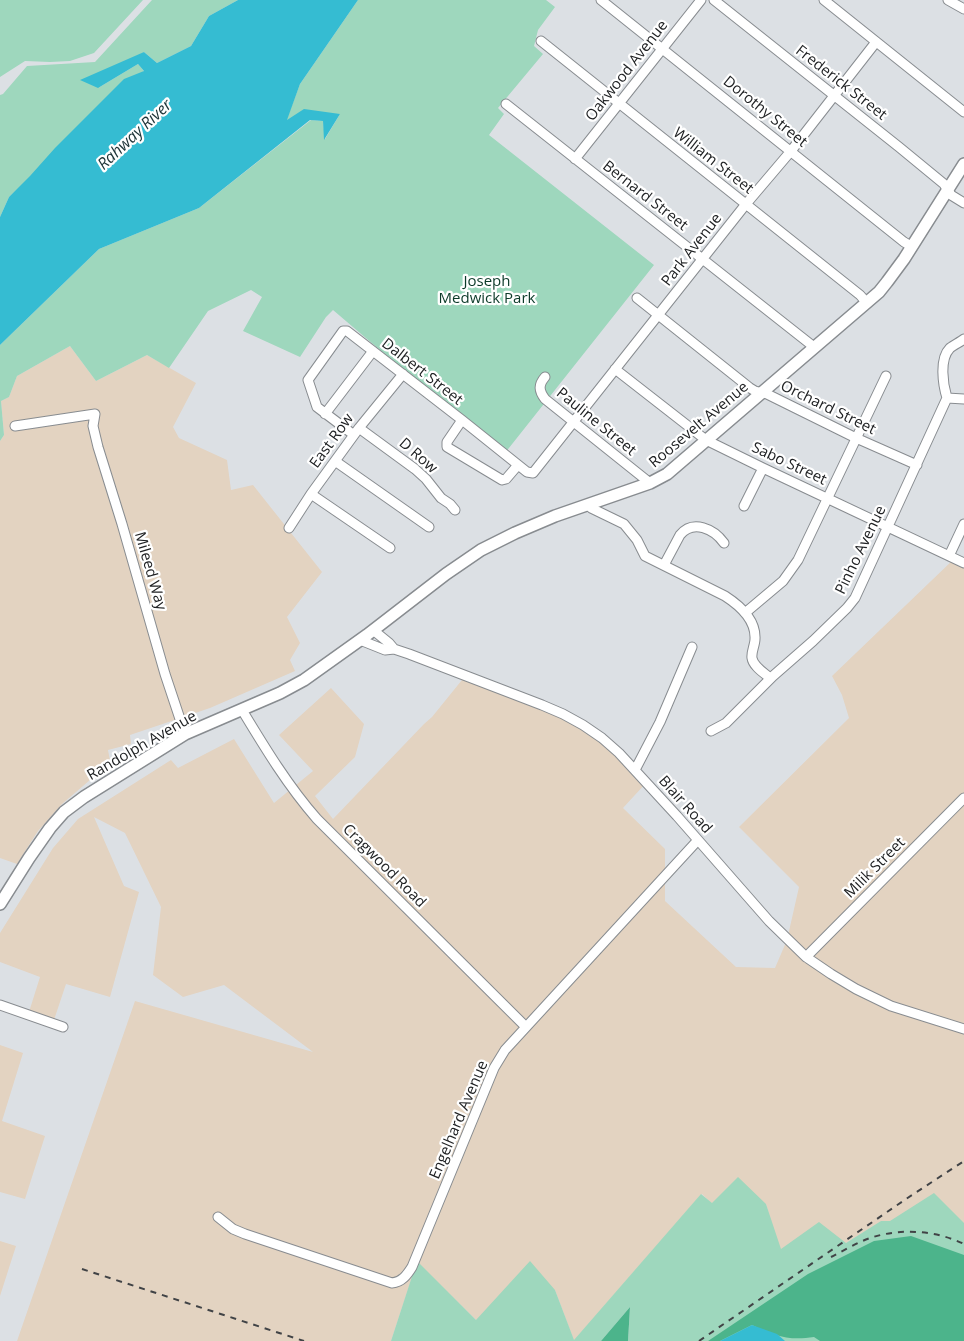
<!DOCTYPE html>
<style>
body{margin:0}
canvas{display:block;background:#dce0e4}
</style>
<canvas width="964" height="1341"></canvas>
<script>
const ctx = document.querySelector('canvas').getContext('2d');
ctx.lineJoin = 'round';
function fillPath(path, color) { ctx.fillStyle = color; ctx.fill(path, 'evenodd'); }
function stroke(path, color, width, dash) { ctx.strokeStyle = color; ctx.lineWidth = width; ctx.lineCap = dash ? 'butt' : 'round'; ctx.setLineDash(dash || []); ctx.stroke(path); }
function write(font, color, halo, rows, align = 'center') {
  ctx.font = font + ' "Open Sans",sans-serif'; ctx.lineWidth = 4.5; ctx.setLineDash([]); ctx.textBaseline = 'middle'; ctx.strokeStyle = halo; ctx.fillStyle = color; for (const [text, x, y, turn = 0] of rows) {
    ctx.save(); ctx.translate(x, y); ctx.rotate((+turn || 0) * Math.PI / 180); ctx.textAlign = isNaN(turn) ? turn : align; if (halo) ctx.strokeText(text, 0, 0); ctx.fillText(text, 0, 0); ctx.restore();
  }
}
fillPath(new Path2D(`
 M 70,346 L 96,381 L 147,355 L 196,383 L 173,427 L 179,438 L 227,460 L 231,490 L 253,485 L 322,572 L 287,617 L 300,643 L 290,660 L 295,671 L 210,708 L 130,735 L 131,744 L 108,750 L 111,766 L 90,780 L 62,804 L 38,831 L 17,864 L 0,858 L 0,441 L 4,435 L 1,401 L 9,397 L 17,376 Z
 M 955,558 L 964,562 L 964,1234 L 882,1221 L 846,1243 L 780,1250 L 766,1204 L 712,1204 L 702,1194 L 574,1341 L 555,1290 L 476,1320 L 417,1262 L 391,1341 L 17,1341 L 135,1001 L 313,1052 L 224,985 L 183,997 L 153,975 L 161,907 L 125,833 L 94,817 L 124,886 L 139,892 L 110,997 L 66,984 L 54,1020 L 29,1012 L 40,977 L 0,962 L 0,933 L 53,848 L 78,819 L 171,760 L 178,768 L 234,739 L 274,803 L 313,771 L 279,735 L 331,688 L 364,724 L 355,757 L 315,796 L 333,819 L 424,724 L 432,717 L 466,675 L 593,731 L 646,783 L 623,808 L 665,849 L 665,901 L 736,967 L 775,968 L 787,940 L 799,887 L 739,827 L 849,718 L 842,695 L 832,676 Z
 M 0,1045 L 23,1053 L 2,1121 L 45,1136 L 25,1199 L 0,1192 Z
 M 0,1241 L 16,1246 L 0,1296 Z`), '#e3d3c1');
fillPath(new Path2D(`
 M 0,0 L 143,0 L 94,53 L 70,61 L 50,62 L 25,61 L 0,77 Z
 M 152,0 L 238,0 L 209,16 L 191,46 L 157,63 L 144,52 L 98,88 L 138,64 L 144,71 L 9,197 L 0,217 L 0,95 L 3,94 L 27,66 L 95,62 Z
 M 358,0 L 546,0 L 555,7 L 538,30 L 534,46 L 543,54 L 498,108 L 504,114 L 489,135 L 654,265 L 505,453 L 462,420 L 333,310 L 326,317 L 300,357 L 243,331 L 262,297 L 251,290 L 208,311 L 169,368 L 147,355 L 96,381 L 70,346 L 17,376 L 9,397 L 1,401 L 4,435 L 0,441 L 0,345 L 99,249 L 199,208 L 311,120 L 323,121 L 325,139 L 340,114 L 286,121 L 300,84 Z
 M 738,1177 L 766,1204 L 781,1249 L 819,1222 L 846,1243 L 881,1221 L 890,1221 L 934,1193 L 964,1223 L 964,1341 L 628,1341 L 630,1307 L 601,1341 L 391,1341 L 417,1261 L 476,1320 L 530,1261 L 555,1290 L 574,1340 L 701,1194 L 712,1203 Z`), '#9ed7bd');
fillPath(new Path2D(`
 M 911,1236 L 964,1255 L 964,1341 L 820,1341 L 814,1337 C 789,1341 774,1336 752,1325 L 720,1341 L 708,1341 L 808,1274 L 874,1241 Z
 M 630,1307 L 628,1341 L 601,1341 Z`), '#4cb48b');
fillPath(new Path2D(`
 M 238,0 L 358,0 L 300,84 L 287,120 L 304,109 L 340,114 L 324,140 L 323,121 L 310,120 L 199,208 L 99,249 L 0,345 L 0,217 L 9,197 L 30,176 L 55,148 L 124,79 L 144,71 L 138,64 L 98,88 L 80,80 L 144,52 L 157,63 L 191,46 L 209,16 Z
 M 752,1325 L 777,1334 L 785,1341 L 720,1341 Z`), '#35bcd2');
const minor = new Path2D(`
 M 601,0 L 904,242 L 911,246
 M 714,0 L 899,147 L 944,184 L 951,195 L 964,203
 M 824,0 L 964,112
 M 948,0 L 964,9
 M 541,41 L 860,295 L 867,303
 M 506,104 L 814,347
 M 575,159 L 701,0
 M 637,298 L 750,388 L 755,391 L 767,394 L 856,438 L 917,465
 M 615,369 L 706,440 L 763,468 L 964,563
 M 545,377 C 538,385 539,391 545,399 L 650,483
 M 947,398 L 964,399
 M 325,414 L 373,351
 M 462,420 L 447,442 L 447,447 L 502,480 L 506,479 L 518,465
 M 15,426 L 95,414 L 93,426 L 98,447 L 122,524 L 165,674 L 185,734
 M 359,428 L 415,469 L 426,479 L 441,498 L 450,504 L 455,510
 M 354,435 L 317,407 L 308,380 L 343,331 L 347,331 L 462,420 L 527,472 L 533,473 L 746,204 L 791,151 L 876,42
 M 335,461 L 429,527
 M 311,494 L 390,548
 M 590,504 L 591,508 L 624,524 L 637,540 L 645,556 L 725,596 C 739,605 756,620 755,639 C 755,645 751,652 752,658 C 753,666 764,673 770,678
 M 744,506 L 763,468
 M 289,528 L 311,494 L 359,428 L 403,374
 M 949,556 L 964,524
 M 664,565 L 680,535 C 693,519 714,529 724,543
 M 745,613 L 783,581 L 798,560 L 886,376
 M 373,630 L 389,643 L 394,649
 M 360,640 L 385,650 L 394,649 L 409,654 L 542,705 L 563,714 L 583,725 L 602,738 L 619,753 L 677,816 L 769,921 L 806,957 L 831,974 L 856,989 L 891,1006 L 964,1029
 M 242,710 C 265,748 288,786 317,819 L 526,1027
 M 711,731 L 726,723 L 773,676 L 813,641 L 847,608 L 855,598 L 947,398 C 943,385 939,359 950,348 C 954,345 960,342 964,339
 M 635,770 L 660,722 L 692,647
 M 806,957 L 964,798
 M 0,1005 L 63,1027
 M 218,1217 L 233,1229 L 245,1234 L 392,1283 C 402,1282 407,1275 412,1267 L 494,1068 L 505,1050 L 698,840`);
const major = new Path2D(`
 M 0,904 L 29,858 L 50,828 L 64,812 L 84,797 L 185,734 L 280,693 L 304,680 L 367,635 L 446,574 L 481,550 L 515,533 L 555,516 L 650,483 L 667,474 L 879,292 L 887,282 L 904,259 L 964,164`);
stroke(minor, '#888c90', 11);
stroke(major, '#888c90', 14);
stroke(minor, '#fff', 9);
stroke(major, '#fff', 11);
stroke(new Path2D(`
 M 831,1257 C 843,1251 856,1243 870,1238 C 900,1228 935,1230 964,1244
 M 82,1269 L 304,1341
 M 699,1341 L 906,1199 L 964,1161`), '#414346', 2, [6, 6]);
write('15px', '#202224', '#fff', [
 ["Oakwood Avenue",627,71,-52],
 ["Frederick Street",841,83,38],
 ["Dorothy Street",765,112,39],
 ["William Street",713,161,38],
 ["Bernard Street",645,196,38],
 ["Park Avenue",692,250,-52],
 ["Dalbert Street",422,372,38],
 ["Orchard Street",828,408,26],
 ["Pauline Street",596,422,39],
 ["Roosevelt Avenue",699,425,-40],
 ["East Row",332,441,-54],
 ["D Row",418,456,41],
 ["Sabo Street",789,464,25],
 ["Pinho Avenue",861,550,-64],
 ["Mileed Way",150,571,74],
 ["Randolph Avenue",142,746,-30],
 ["Blair Road",685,805,48],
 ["Cragwood Road",384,866,45],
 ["Milik Street",875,868,-45],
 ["Engelhard Avenue",459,1120,-67]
]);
write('15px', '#0c3a29', '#fff', [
 ["Joseph",487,282],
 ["Medwick Park",487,299]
]);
write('italic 16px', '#1d3337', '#fff', [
 ["Rahway River",135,135,-43]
]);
</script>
